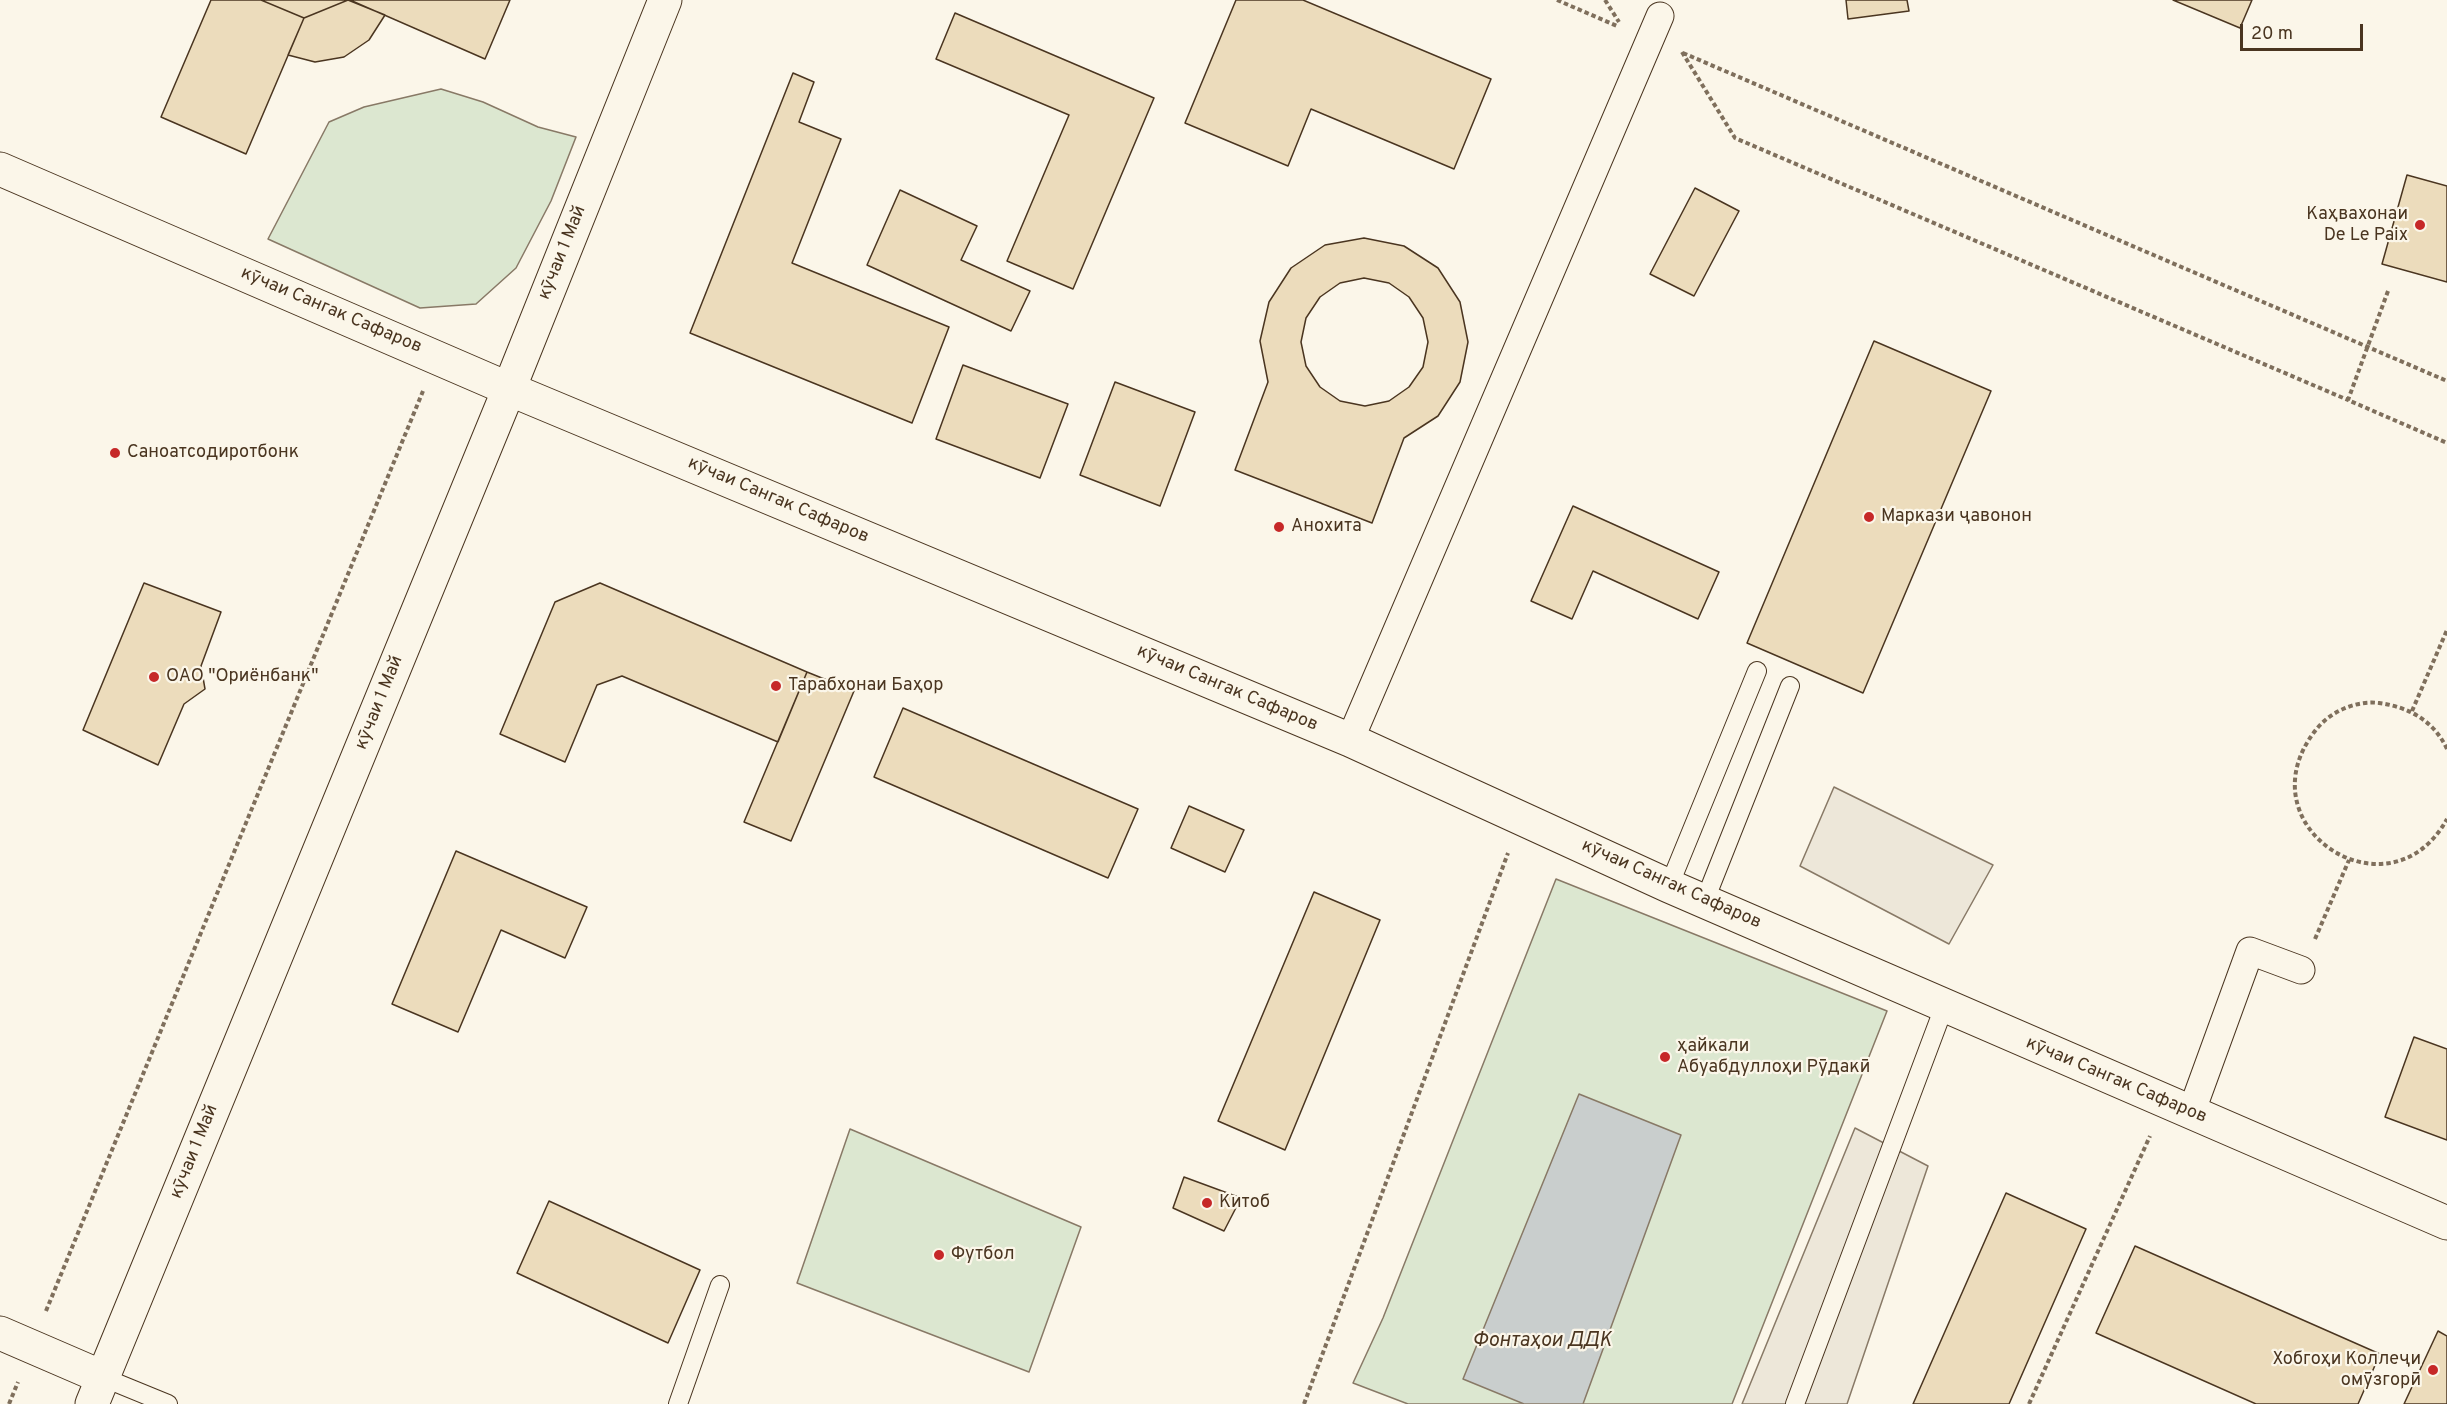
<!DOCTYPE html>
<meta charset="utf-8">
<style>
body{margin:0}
#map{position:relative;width:2447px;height:1404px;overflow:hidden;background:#fbf6e9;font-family:Overpass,sans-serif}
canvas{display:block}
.scale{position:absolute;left:2240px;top:24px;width:123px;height:27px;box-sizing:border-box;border:3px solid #4a3520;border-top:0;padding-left:8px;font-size:18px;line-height:21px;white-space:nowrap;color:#4a3520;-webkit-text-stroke:4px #fbf6e9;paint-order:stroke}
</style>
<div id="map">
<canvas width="2447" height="1404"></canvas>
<div class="scale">20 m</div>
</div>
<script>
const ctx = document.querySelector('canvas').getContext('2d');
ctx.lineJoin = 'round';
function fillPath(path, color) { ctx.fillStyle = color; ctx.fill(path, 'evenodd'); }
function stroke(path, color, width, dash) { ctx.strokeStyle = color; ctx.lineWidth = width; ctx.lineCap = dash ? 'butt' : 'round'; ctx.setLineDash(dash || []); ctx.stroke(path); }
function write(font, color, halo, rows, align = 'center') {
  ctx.font = font + ' Overpass,sans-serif'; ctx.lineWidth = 4.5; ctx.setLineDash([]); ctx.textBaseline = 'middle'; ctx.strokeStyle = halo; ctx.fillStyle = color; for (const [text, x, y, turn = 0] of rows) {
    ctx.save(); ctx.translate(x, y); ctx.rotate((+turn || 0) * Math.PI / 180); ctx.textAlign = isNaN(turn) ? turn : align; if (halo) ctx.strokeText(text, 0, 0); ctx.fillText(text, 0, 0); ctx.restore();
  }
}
const green = new Path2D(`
 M 441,89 L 483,102 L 538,127 L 576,137 L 551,201 L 516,268 L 476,304 L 420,308 L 268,239 L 329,122 L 364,107 Z
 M 1556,879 L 1887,1011 L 1732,1404 L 1408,1404 L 1353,1383 L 1383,1318 Z
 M 850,1129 L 1081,1227 L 1029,1372 L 797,1283 Z`);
fillPath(green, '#dce7d0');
stroke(green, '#887966', 1.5);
const parking = new Path2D(`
 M 1834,787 L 1993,865 L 1949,944 L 1800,866 Z
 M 1855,1128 L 1928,1166 L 1847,1404 L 1742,1404 Z`);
fillPath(parking, '#ede7d9');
stroke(parking, '#887966', 1.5);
const water = new Path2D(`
 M 1579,1094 L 1681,1135 L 1583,1404 L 1524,1404 L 1463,1379 Z`);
fillPath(water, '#c9cecd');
stroke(water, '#887966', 1.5);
const building = new Path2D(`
 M 211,0 L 261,0 L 304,18 L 246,154 L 161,117 Z
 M 261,0 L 348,0 L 304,18 Z
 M 348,0 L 385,15 L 369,40 L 344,57 L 315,62 L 288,55 L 304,18 Z
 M 350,0 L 510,0 L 485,59 Z
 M 1236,0 L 1303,0 L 1491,79 L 1454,169 L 1311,109 L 1288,166 L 1185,123 Z
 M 1846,0 L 1907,0 L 1909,11 L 1848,19 Z
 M 2173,0 L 2252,0 L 2240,28 Z
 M 955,13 L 1154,98 L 1073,289 L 1007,261 L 1069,115 L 936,59 Z
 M 793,73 L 814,82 L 799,122 L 841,139 L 792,263 L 949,327 L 912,423 L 690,333 Z
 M 2407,175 L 2447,186 L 2447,282 L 2382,264 Z
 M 1695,188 L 1739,211 L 1694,296 L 1650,274 Z
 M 900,190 L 977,226 L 961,260 L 1030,291 L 1011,331 L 867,265 Z
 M 1364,238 L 1404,246 L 1438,268 L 1460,302 L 1468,342 L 1460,382 L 1438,416 L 1404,438 L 1372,523 L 1235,470 L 1268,382 L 1260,341 L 1269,302 L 1291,268 L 1325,245 ZM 1364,278 L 1389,283 L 1409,297 L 1423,318 L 1428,342 L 1423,367 L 1409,387 L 1389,401 L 1365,406 L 1340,401 L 1320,387 L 1306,366 L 1301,342 L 1306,318 L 1320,297 L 1340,283 Z
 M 1874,341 L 1991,391 L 1863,693 L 1747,643 Z
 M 963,365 L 1068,404 L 1040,478 L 936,439 Z
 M 1115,382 L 1195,412 L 1160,506 L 1080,475 Z
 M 1573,506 L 1719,572 L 1698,619 L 1593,571 L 1572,619 L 1531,601 Z
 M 144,583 L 221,612 L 201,666 L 205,689 L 184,704 L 158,765 L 83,730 Z
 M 600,583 L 807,672 L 778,742 L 622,676 L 597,685 L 565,762 L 500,734 L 555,602 Z
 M 807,672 L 854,691 L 791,841 L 744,822 Z
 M 903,708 L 1138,809 L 1108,878 L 874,777 Z
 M 1189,806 L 1244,830 L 1225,872 L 1171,848 Z
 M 456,851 L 587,907 L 565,958 L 501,930 L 458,1032 L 392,1004 Z
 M 1314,892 L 1380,920 L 1285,1150 L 1218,1121 Z
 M 2414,1037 L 2447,1049 L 2447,1140 L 2385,1117 Z
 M 1184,1177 L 1241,1198 L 1224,1231 L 1173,1208 Z
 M 2006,1193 L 2086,1229 L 2009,1404 L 1913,1404 Z
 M 549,1201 L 700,1270 L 668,1343 L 517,1273 Z
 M 2135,1246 L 2380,1354 L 2358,1404 L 2256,1404 L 2096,1333 Z
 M 2438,1331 L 2447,1336 L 2447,1404 L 2404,1404 Z`);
fillPath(building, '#ecdcbc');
stroke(building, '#4a3520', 1.5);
const service = new Path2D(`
 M 1669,886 L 1757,671
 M 1705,900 L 1790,686
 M 102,1377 L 168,1404
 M 678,1404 L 720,1285
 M 1795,1404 L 1944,1007`);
const pedestrian = new Path2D(`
 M 1350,740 L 1660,16
 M 2191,1113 L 2250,951 L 2301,970`);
const minor = new Path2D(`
 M 0,1333 L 102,1377`);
const tertiary = new Path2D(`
 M 0,169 L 509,389 L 1350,740 L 1669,886 L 2447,1223`);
const primary = new Path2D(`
 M 92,1404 L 509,389 L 665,0`);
stroke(service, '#4a3520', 20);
stroke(pedestrian, '#4a3520', 29);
stroke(minor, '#4a3520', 35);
stroke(tertiary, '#4a3520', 35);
stroke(primary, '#4a3520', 35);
stroke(new Path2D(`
 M 1557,0 L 1617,26
 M 1605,0 L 1619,22
 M 1682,52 L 1735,138 L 2348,400
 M 1683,53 L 2447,381
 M 2388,291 L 2348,400 L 2447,443
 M 2412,711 L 2447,630
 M 2447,749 C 2434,721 2409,707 2379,703 C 2356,700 2329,712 2315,731 C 2241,827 2390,923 2447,819
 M 2315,939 L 2349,860
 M 46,1311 L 423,391
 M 9,1404 L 18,1382
 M 1304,1404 L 1508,853
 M 2029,1404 L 2150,1136`), '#7f6f5c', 4, [4.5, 3]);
stroke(service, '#fbf6e9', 18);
stroke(pedestrian, '#fbf6e9', 27);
stroke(minor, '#fbf6e9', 33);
stroke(tertiary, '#fbf6e9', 33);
stroke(primary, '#fbf6e9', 33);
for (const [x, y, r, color] of [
 [2420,225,6,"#c62828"],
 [115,453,6,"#c62828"],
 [1869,517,6,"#c62828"],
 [1279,527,6,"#c62828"],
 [154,677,6,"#c62828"],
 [776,686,6,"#c62828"],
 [1665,1057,6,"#c62828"],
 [1207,1203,6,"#c62828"],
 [939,1255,6,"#c62828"],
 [2433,1370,6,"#c62828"]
]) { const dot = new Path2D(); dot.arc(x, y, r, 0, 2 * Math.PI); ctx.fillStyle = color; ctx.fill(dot); stroke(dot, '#fbf6e9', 2); }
write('18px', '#4a3520', '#fbf6e9', [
 ["Каҳвахонаи",2408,215,"right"],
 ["De Le Paix",2408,236,"right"],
 ["Саноатсодиротбонк",127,453],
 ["Маркази ҷавонон",1881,517],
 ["Анохита",1291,527],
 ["ОАО \"Ориёнбанк\"",166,677],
 ["Тарабхонаи Баҳор",788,686],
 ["ҳайкали",1677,1047],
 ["Абуабдуллоҳи Рӯдакӣ",1677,1068],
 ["Китоб",1219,1203],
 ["Футбол",951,1255],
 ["Хобгоҳи Коллеҷи",2421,1360,"right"],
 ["омӯзгорӣ",2421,1381,"right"]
], 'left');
write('18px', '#4a3520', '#fbf6e9', [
 ["кӯчаи 1 Май",563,253,-68],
 ["кӯчаи Сангак Сафаров",331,311,23],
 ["кӯчаи Сангак Сафаров",778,501,23],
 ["кӯчаи Сангак Сафаров",1227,689,23],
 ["кӯчаи 1 Май",380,703,-68],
 ["кӯчаи Сангак Сафаров",1671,885,24],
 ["кӯчаи Сангак Сафаров",2116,1081,23],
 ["кӯчаи 1 Май",195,1152,-68]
]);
write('italic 20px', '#4a3520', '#fbf6e9', [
 ["Фонтаҳои ДДК",1542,1342]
]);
</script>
